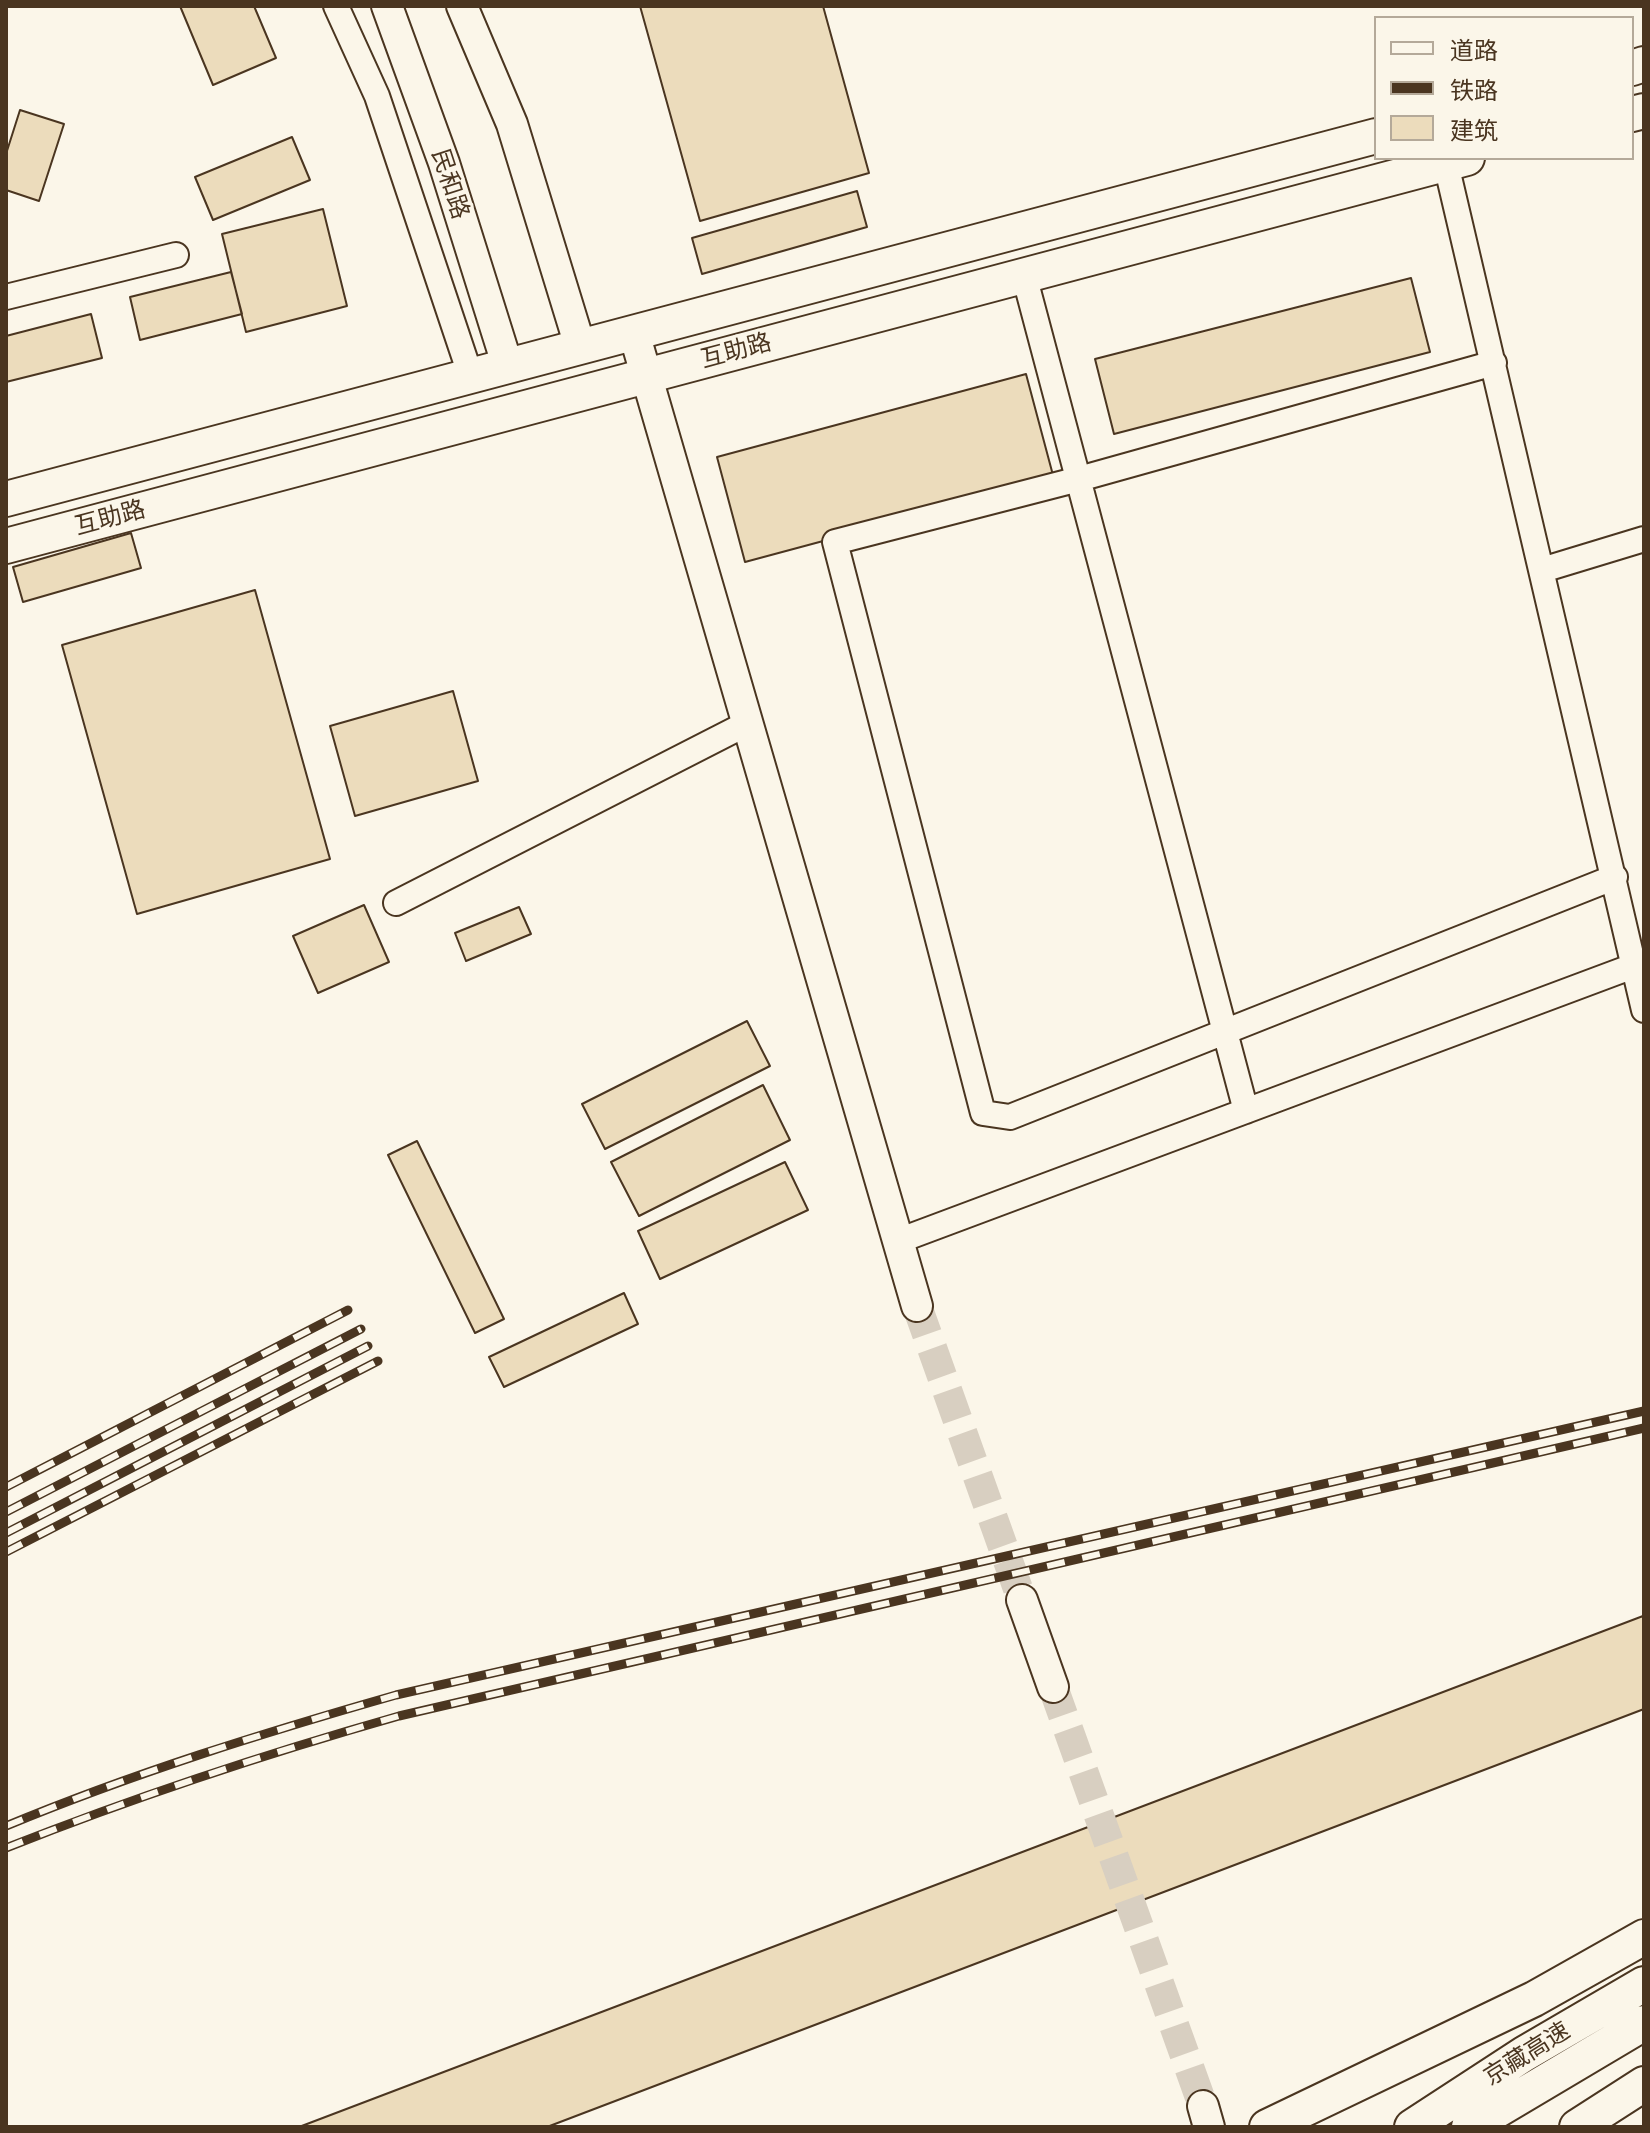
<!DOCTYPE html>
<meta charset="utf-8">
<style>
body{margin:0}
#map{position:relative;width:1650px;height:2133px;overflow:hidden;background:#fbf6e9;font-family:"Crimson Pro","Noto Sans SC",serif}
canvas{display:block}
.frame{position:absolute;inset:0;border:8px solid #4a3520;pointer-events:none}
.legend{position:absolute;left:1374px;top:16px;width:260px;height:144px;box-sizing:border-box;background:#fbf6e9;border:2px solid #b4a999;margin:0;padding:10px 14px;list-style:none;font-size:24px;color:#4a3520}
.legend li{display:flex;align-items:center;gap:16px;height:40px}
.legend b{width:40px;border:2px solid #b4a999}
</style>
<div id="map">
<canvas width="1650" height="2133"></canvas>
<div class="frame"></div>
<ul class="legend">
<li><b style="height:10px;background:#fbf6e9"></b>道路</li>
<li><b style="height:10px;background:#4a3520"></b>铁路</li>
<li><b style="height:22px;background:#ecdcbc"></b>建筑</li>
</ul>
</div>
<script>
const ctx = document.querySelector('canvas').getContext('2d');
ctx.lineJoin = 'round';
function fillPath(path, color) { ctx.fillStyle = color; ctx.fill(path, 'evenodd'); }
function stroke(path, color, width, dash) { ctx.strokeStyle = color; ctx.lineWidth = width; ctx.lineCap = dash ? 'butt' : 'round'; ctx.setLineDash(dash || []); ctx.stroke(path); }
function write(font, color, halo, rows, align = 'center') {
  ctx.font = font + ' "Crimson Pro","Noto Sans SC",serif'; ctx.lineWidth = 6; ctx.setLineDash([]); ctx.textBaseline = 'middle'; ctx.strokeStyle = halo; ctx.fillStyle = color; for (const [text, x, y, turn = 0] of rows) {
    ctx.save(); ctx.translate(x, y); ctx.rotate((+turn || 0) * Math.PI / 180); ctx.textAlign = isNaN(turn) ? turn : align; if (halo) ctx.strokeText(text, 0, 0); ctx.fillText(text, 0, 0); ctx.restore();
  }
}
const building = new Path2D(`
 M 180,6 L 254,6 L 276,58 L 213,85 Z
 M 640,6 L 823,6 L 869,173 L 700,221 Z
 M 20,110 L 64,124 L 39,201 L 6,190 L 6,154 Z
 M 292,137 L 310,180 L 213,220 L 195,177 Z
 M 857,191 L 867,227 L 702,274 L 692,238 Z
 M 323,209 L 347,306 L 246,332 L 222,234 Z
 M 231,272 L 242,314 L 140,340 L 130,297 Z
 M 1411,278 L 1430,352 L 1114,434 L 1095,359 Z
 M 91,314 L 102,358 L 6,382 L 6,336 Z
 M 1026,374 L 1054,479 L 745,562 L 717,457 Z
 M 131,533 L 141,568 L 23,602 L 13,567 Z
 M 255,590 L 330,859 L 137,914 L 62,645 Z
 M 453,691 L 478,781 L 355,816 L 330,726 Z
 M 364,905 L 389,962 L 318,993 L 293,936 Z
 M 519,907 L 531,934 L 466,961 L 455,933 Z
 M 747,1021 L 770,1066 L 605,1149 L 582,1104 Z
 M 763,1085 L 790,1140 L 639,1216 L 611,1162 Z
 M 417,1141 L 504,1319 L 475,1333 L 388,1155 Z
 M 785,1162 L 808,1210 L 660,1279 L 638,1231 Z
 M 624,1293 L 638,1324 L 504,1387 L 489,1357 Z
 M 1643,1616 L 1644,1709 L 547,2127 L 299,2127 Z`);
fillPath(building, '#ecdcbc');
stroke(building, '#4a3520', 2);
stroke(new Path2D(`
 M 917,1306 L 1022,1600
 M 1053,1687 L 1203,2106`), '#d8cfc1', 30, [30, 15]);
const minor = new Path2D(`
 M 336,6 L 377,96 L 470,374
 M 1446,164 L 1644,1010
 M 1024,275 L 1246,1111
 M 6,297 L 176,255
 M 1494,363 L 1079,479 L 835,542 L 983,1113 L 1010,1117 L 1615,877
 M 1542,570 L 1644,539
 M 396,903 L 748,723
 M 898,1241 L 1636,965`);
const major = new Path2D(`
 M 387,6 L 444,163 L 507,364
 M 462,6 L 512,124 L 580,346
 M 634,333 L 917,1306
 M 1022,1600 L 1053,1687
 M 1203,2106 L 1209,2127`);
const highway = new Path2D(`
 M 1632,68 L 1644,64
 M 1632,114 L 1644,111
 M 6,499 L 1376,136
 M 6,546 L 1467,158
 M 1267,2127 L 1534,1999 L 1644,1937
 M 1412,2127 L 1524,2054 L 1644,1984
 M 1469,2127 L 1644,2023
 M 1577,2127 L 1644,2084`);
stroke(minor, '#4a3520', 28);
stroke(major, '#4a3520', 34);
stroke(highway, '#4a3520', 38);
stroke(minor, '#fbf6e9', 24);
stroke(major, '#fbf6e9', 30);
stroke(highway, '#fbf6e9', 34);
const rail = new Path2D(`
 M 6,1487 L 348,1310
 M 6,1512 L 361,1329
 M 6,1533 L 368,1346
 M 6,1552 L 378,1361
 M 6,1826 C 134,1773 263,1733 396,1695 L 1644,1411
 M 6,1848 C 135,1797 265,1754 399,1716 L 1644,1428`);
stroke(rail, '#4a3520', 9);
stroke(rail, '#fbf6e9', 6, [18]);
write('24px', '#4a3520', '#fbf6e9', [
 ["民和路",450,184,72],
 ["互助路",736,351,-15],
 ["互助路",110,518,-15],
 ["京藏高速",1527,2054,-32]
]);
</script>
